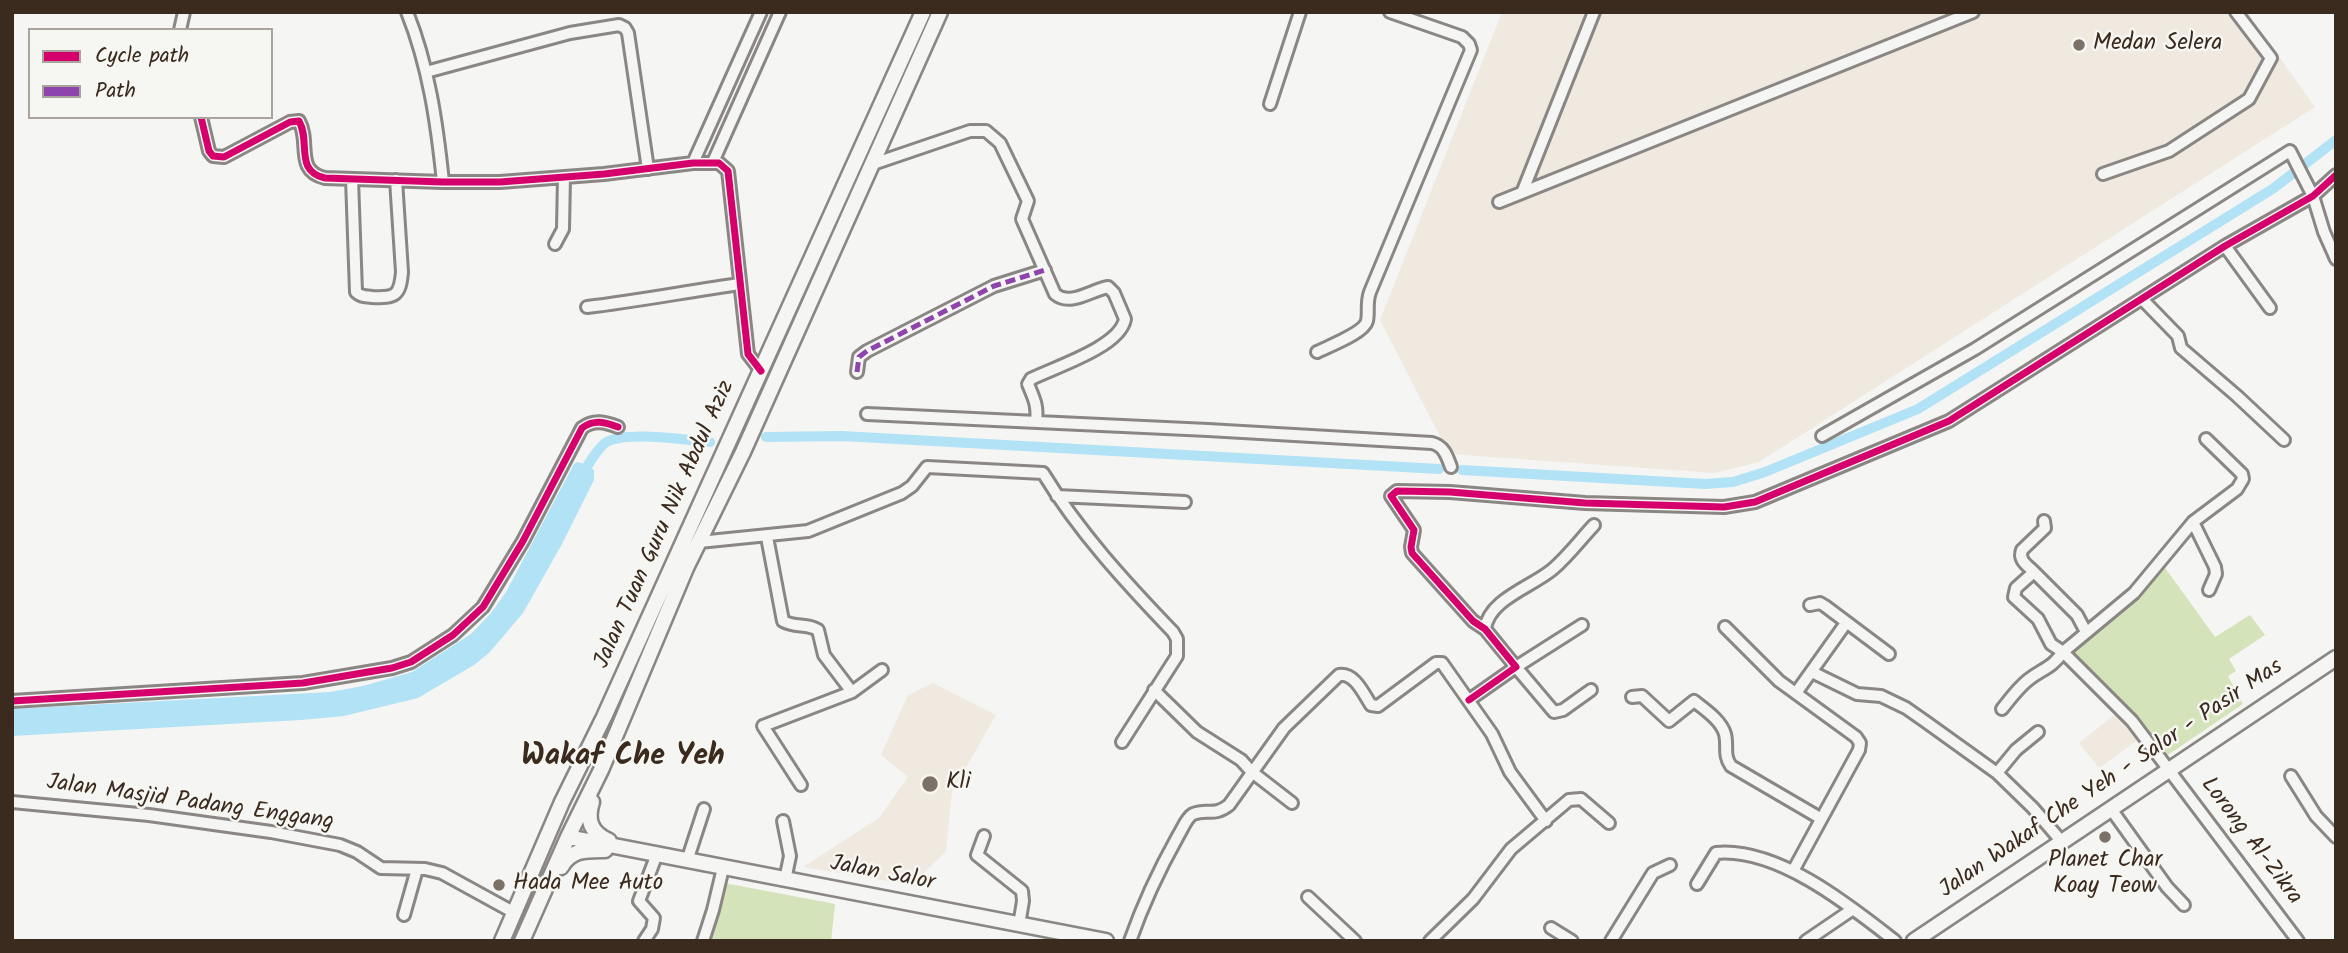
<!DOCTYPE html>
<style>
body{margin:0}
#map{position:relative;width:2348px;height:953px;overflow:hidden;background:#f5f5f3;font-family:Kalam,sans-serif}
canvas{display:block}
.frame{position:absolute;inset:0;border:14px solid #3b2a1e;pointer-events:none}
.legend{position:absolute;left:28px;top:28px;width:245px;height:91px;box-sizing:border-box;background:#f6f6f2;border:2px solid #aba49d;margin:0;padding:9px 12px;list-style:none;font-size:21px;color:#3b2a1e}
.legend li{display:flex;align-items:center;gap:14px;height:35px}
.legend b{width:35px;border:2px solid #aba49d}
</style>
<div id="map">
<canvas width="2348" height="953"></canvas>
<div class="frame"></div>
<ul class="legend">
<li><b style="height:9px;background:#d6006c"></b>Cycle path</li>
<li><b style="height:9px;background:#8e44ad"></b>Path</li>
</ul>
</div>
<script>
const ctx = document.querySelector('canvas').getContext('2d');
ctx.lineJoin = 'round';
function fillPath(path, color) { ctx.fillStyle = color; ctx.fill(path, 'evenodd'); }
function stroke(path, color, width, dash) { ctx.strokeStyle = color; ctx.lineWidth = width; ctx.lineCap = dash ? 'butt' : 'round'; ctx.setLineDash(dash || []); ctx.stroke(path); }
function write(font, color, halo, rows, align = 'center') {
  ctx.font = font + ' Kalam,sans-serif'; ctx.lineWidth = 5; ctx.setLineDash([]); ctx.textBaseline = 'middle'; ctx.strokeStyle = halo; ctx.fillStyle = color; for (const [text, x, y, turn = 0] of rows) {
    ctx.save(); ctx.translate(x, y); ctx.rotate((+turn || 0) * Math.PI / 180); ctx.textAlign = isNaN(turn) ? turn : align; if (halo) ctx.strokeText(text, 0, 0); ctx.fillText(text, 0, 0); ctx.restore();
  }
}
fillPath(new Path2D(`
 M 1502,12 L 2247,12 L 2315,107 L 1759,462 L 1714,473 L 1449,454 L 1380,320 Z
 M 933,683 L 996,715 L 952,792 L 946,851 L 911,885 L 803,867 L 879,818 L 908,777 L 881,755 L 908,695 Z
 M 2118,712 L 2141,738 L 2099,768 L 2079,743 Z`), '#efe9e0');
fillPath(new Path2D(`
 M 2163,565 L 2215,637 L 2250,615 L 2265,635 L 2229,659 L 2236,671 L 2228,676 L 2243,704 L 2162,759 L 2072,657 L 2072,652 Z
 M 724,883 L 835,904 L 831,941 L 707,941 Z`), '#d5e3ba');
fillPath(new Path2D(`
 M 577,462 L 588,465 L 594,470 L 594,480 L 562,544 L 523,613 L 489,653 L 474,665 L 418,698 L 344,716 L 301,720 L 12,736 L 12,709 L 330,692 L 363,686 L 412,672 L 471,634 L 491,613 L 506,592 L 574,464 Z`), '#b2e2f6');
stroke(new Path2D(`
 M 766,437 L 842,436 L 1439,469
 M 588,465 C 593,457 598,449 605,443 C 623,430 687,440 710,442
 M 1462,470 L 1705,484 L 1733,482 L 1765,472 L 1918,409 L 2274,188 L 2336,140`), '#b2e2f6', 10);
const minor = new Path2D(`
 M 407,12 C 429,67 437,124 443,182
 M 180,30 L 184,12
 M 426,72 L 570,33 L 619,25 L 625,28 L 628,33 L 648,169
 M 1270,104 L 1300,12
 M 201,117 L 209,151 L 213,156 L 224,157 L 290,122 L 299,121 C 311,142 294,171 325,178 L 443,182 L 500,182 L 604,174 L 693,163 L 719,163 L 728,171 L 748,354 L 761,371
 M 713,162 L 780,12
 M 693,163 L 761,12
 M 870,165 L 970,131 L 986,131 L 1000,143 L 1028,201 L 1022,219 L 1055,294 C 1070,307 1091,290 1108,287 L 1114,293 L 1125,319 C 1120,347 1055,367 1031,379 L 1028,384 C 1034,399 1038,405 1036,422
 M 2103,174 L 2169,151 L 2249,99 L 2271,58 L 2236,12
 M 352,179 L 356,292 C 361,297 365,296 372,297 C 395,298 400,296 402,272 L 396,180
 M 1522,193 L 1594,12
 M 1499,202 L 1973,12
 M 555,244 L 563,229 L 564,177
 M 2225,246 L 2270,308
 M 2142,299 L 2178,336 L 2181,348 L 2237,396 L 2284,440
 M 587,307 C 639,301 689,291 740,284
 M 1317,352 C 1329,346 1364,333 1367,321 C 1369,312 1366,303 1370,292 L 1471,50 L 1469,44 L 1462,37 L 1390,12
 M 857,372 L 859,357 L 867,351 L 994,286 L 1045,270
 M 867,414 L 1208,430 L 1432,443 C 1444,446 1447,456 1451,467
 M 1822,436 L 1975,349 L 2290,151 L 2313,196 L 2324,232 L 2336,259
 M 2206,439 L 2242,474 L 2243,479 L 2237,489 L 2193,522 L 2134,593 L 2063,652 L 2132,721 L 2298,941
 M 1057,496 L 1185,502
 M 2193,522 L 2215,567 L 2216,574 L 2209,590
 M 767,537 L 783,621 C 795,628 807,623 818,630 L 824,655 L 852,692
 M 699,542 L 808,531 L 902,493 L 912,486 L 927,467 L 1043,473 C 1079,532 1125,582 1173,632 L 1177,639 L 1177,656 L 1122,742
 M 2034,572 L 2077,615 L 2086,632
 M 1810,605 L 1820,603 L 1825,606 L 1889,654
 M 1582,625 L 1516,667 L 1554,712 L 1563,710 L 1591,690
 M 1725,627 L 1779,681 L 1856,737 L 1860,743 L 1859,750 L 1793,871
 M 1485,629 C 1489,599 1532,587 1553,569 C 1568,556 1580,540 1594,525
 M 1812,672 L 1857,694 L 1881,696 L 1906,708 L 1926,722 L 1997,773 L 2033,808 L 2062,842
 M 1154,690 L 1197,732 L 1241,760 L 1252,772 L 1292,803
 M 1796,693 L 1846,623
 M 1632,697 L 1642,696 L 1669,721 L 1694,701 C 1704,709 1721,720 1725,734 C 1728,746 1723,755 1731,766 L 1820,818
 M 1469,700 L 1516,667 L 1485,629 L 1473,621 L 1412,553 L 1411,547 L 1414,530 L 1391,496 L 1397,491 L 1450,492 L 1585,503 L 1724,507 L 1755,502 L 1949,421 L 2225,246 L 2313,196 L 2336,175
 M 12,701 L 303,683 L 392,668 L 411,662 L 453,635 L 483,607 L 523,541 L 582,428 C 594,419 605,422 618,427
 M 2002,709 C 2010,699 2018,688 2028,680 C 2043,668 2051,669 2063,652 L 2051,644 L 2038,619 L 2014,597 L 2016,588 L 2034,572 C 2027,565 2018,560 2022,550 L 2045,528 L 2044,521
 M 1997,773 L 2016,750 L 2038,732
 M 2291,776 L 2316,816 L 2336,837
 M 801,785 L 763,726 L 852,692 L 882,670
 M 12,802 L 149,815 L 271,832 L 340,845 L 357,852 L 381,868 L 425,869 L 442,873 L 513,912
 M 2111,809 L 2167,887 L 2184,905
 M 783,821 L 790,856 L 785,880
 M 984,836 L 977,855 L 1022,891 L 1023,901 L 1019,925
 M 687,861 L 704,809
 M 1697,884 L 1716,853 C 1777,847 1849,905 1895,941
 M 1308,897 L 1355,941
 M 404,915 L 417,869
 M 1551,928 L 1572,941
 M 644,941 L 652,929 L 654,918 L 639,901 L 657,854
 M 703,941 L 713,910 L 723,868
 M 1130,941 C 1143,904 1159,870 1178,836 C 1182,830 1186,818 1193,814 C 1207,808 1214,817 1229,805 L 1284,728 L 1339,675 C 1355,673 1363,693 1371,705 L 1378,706 L 1436,663 L 1442,663 L 1492,734 L 1510,772 L 1546,821
 M 1430,941 L 1473,899 L 1511,849 L 1569,800 L 1581,799 L 1609,823
 M 1611,941 L 1653,873 L 1670,865
 M 1806,941 L 1853,909`);
const major = new Path2D(`
 M 592,802 C 586,820 591,833 609,841
 M 568,837 L 1106,941
 M 561,867 C 571,849 586,850 605,850
 M 502,941 L 562,802 L 604,717 L 923,12
 M 522,941 L 568,837 L 601,770 L 686,568 L 743,452 L 940,12
 M 1914,941 L 2336,658`);
stroke(minor, '#8a8683', 16);
stroke(major, '#8a8683', 19);
stroke(minor, '#f5f5f3', 10);
stroke(major, '#f5f5f3', 14);
stroke(new Path2D(`
 M 857,372 L 859,357 L 867,351 L 994,286 L 1045,270`), '#8e44ad', 5, [10, 5]);
stroke(new Path2D(`
 M 201,117 L 209,151 L 213,156 L 224,157 L 290,122 L 299,121 C 311,142 294,171 325,178 L 443,182 L 500,182 L 604,174 L 693,163 L 719,163 L 728,171 L 748,354 L 761,371
 M 1469,700 L 1516,667 L 1485,629 L 1473,621 L 1412,553 L 1411,547 L 1414,530 L 1391,496 L 1397,491 L 1450,492 L 1585,503 L 1724,507 L 1755,502 L 1949,421 L 2225,246 L 2313,196 L 2336,175
 M 12,701 L 303,683 L 392,668 L 411,662 L 453,635 L 483,607 L 523,541 L 582,428 C 594,419 605,422 618,427`), '#d6006c', 7);
for (const [x, y, r, color] of [
 [2079,45,7,"#7c7169"],
 [930,784,9,"#7c7169"],
 [2105,837,7,"#7c7169"],
 [499,885,7,"#7c7169"]
]) { const dot = new Path2D(); dot.arc(x, y, r, 0, 2 * Math.PI); ctx.fillStyle = color; ctx.fill(dot); stroke(dot, '#f6f6f2', 2.5); }
write('23px', '#3b2a1e', '#f6f6f2', [
 ["Medan Selera",2093,45],
 ["Kli",946,784],
 ["Planet Char",2105,862,"center"],
 ["Koay Teow",2105,888,"center"],
 ["Hada Mee Auto",513,885]
], 'left');
write('23px', '#3b2a1e', '#f6f6f2', [
 ["Jalan Tuan Guru Nik Abdul Aziz",666,525,-66],
 ["Jalan Wakaf Che Yeh - Salor - Pasir Mas",2112,780,-34],
 ["Jalan Masjid Padang Enggang",190,804,8],
 ["Lorong Al-Zikra",2250,842,53],
 ["Jalan Salor",882,875,11]
]);
write('bold 30px', '#3b2a1e', '#f6f6f2', [
 ["Wakaf Che Yeh",623,759]
]);
</script>
